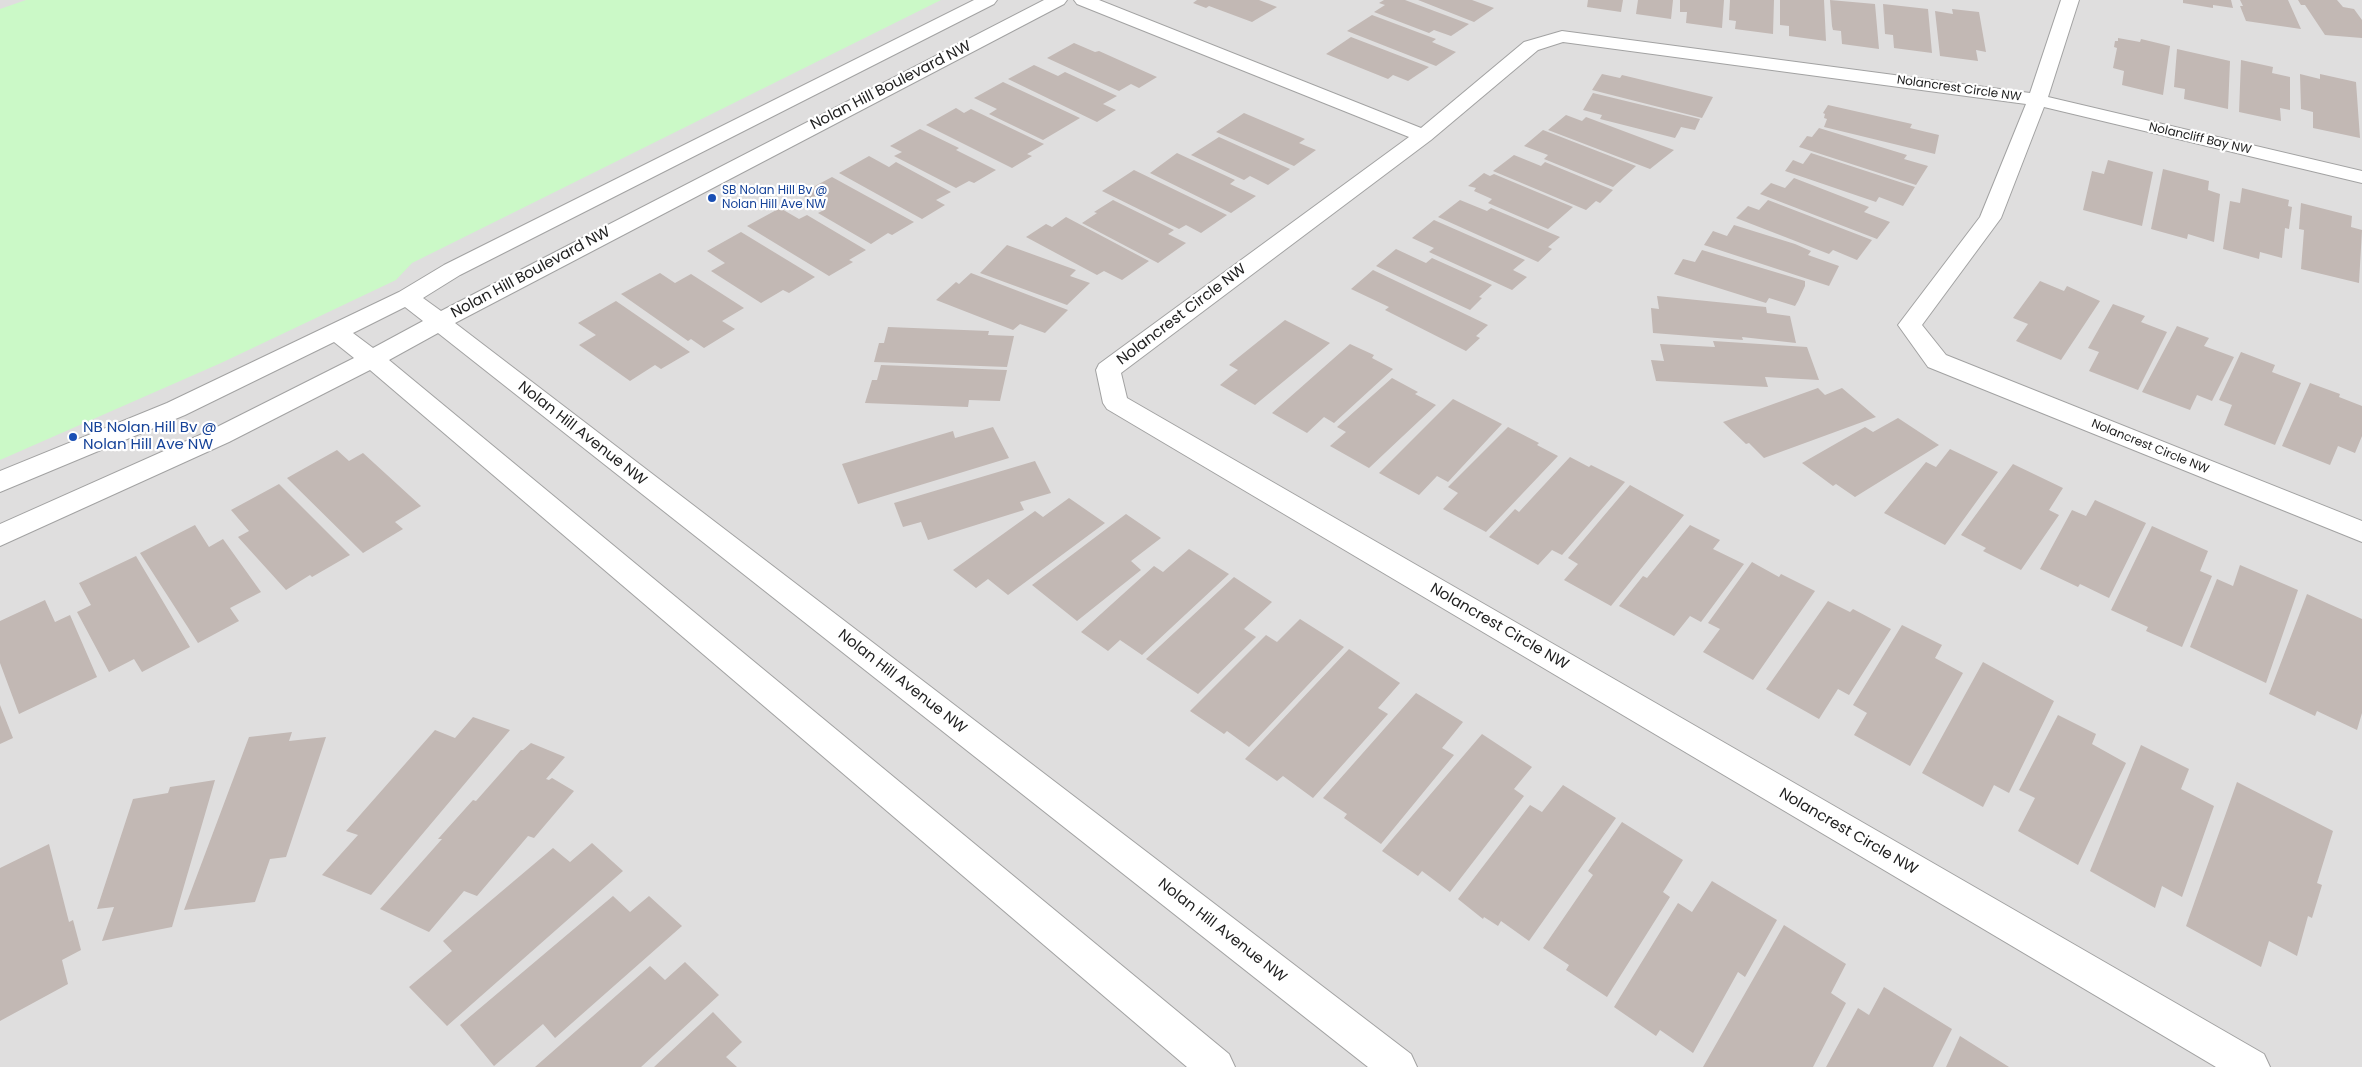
<!DOCTYPE html>
<style>
body{margin:0}
canvas{display:block;background:#f1ede8}
</style>
<canvas width="2362" height="1067"></canvas>
<script>
const ctx = document.querySelector('canvas').getContext('2d');
ctx.lineJoin = 'round';
function fillPath(path, color) { ctx.fillStyle = color; ctx.fill(path, 'evenodd'); }
function stroke(path, color, width, dash) { ctx.strokeStyle = color; ctx.lineWidth = width; ctx.lineCap = dash ? 'butt' : 'round'; ctx.setLineDash(dash || []); ctx.stroke(path); }
function write(font, color, halo, rows, align = 'center') {
  ctx.font = font + ' Poppins,sans-serif'; ctx.lineWidth = 4.5; ctx.setLineDash([]); ctx.textBaseline = 'middle'; ctx.strokeStyle = halo; ctx.fillStyle = color; for (const [text, x, y, turn = 0] of rows) {
    ctx.save(); ctx.translate(x, y); ctx.rotate((+turn || 0) * Math.PI / 180); ctx.textAlign = isNaN(turn) ? turn : align; if (halo) ctx.strokeText(text, 0, 0); ctx.fillText(text, 0, 0); ctx.restore();
  }
}
fillPath(new Path2D(`
 M 0,0 L 2362,0 L 2362,1067 L 0,1067 Z`), '#dfdede');
fillPath(new Path2D(`
 M 26,0 L 941,0 L 412,263 L 396,280 L 221,363 L 0,460 L 0,9 Z`), '#cbf9c7');
fillPath(new Path2D(`
 M 1197,0 L 1259,0 L 1277,7 L 1252,22 L 1209,6 L 1206,8 L 1193,3 Z
 M 1384,0 L 1405,0 L 1469,24 L 1451,36 L 1434,30 L 1429,33 L 1374,12 L 1385,5 L 1379,3 Z
 M 1418,0 L 1472,0 L 1494,8 L 1474,22 Z
 M 1588,0 L 1623,0 L 1621,12 L 1587,7 Z
 M 1638,0 L 1673,0 L 1671,19 L 1636,14 Z
 M 1680,0 L 1724,0 L 1722,28 L 1686,23 L 1687,12 L 1680,12 Z
 M 1730,0 L 1774,0 L 1773,34 L 1735,29 L 1736,21 L 1729,20 Z
 M 1780,0 L 1824,0 L 1826,41 L 1789,36 L 1789,26 L 1780,25 Z
 M 1830,0 L 1875,4 L 1879,49 L 1842,44 L 1841,31 L 1833,30 L 1832,26 Z
 M 2183,0 L 2231,0 L 2233,8 L 2213,5 L 2213,8 L 2183,3 Z
 M 2240,0 L 2288,0 L 2301,29 L 2246,21 L 2240,6 L 2243,6 Z
 M 2298,0 L 2337,0 L 2343,7 L 2354,9 L 2362,20 L 2362,38 L 2325,35 L 2305,5 L 2301,5 Z
 M 1883,4 L 1928,9 L 1932,53 L 1894,48 L 1893,35 L 1885,34 Z
 M 1952,9 L 1979,12 L 1986,52 L 1976,50 L 1978,61 L 1940,56 L 1935,11 L 1953,14 Z
 M 1372,15 L 1436,39 L 1432,42 L 1456,52 L 1436,66 L 1347,31 Z
 M 1351,37 L 1429,67 L 1408,81 L 1393,75 L 1388,79 L 1326,54 Z
 M 2118,38 L 2140,42 L 2141,39 L 2170,46 L 2163,95 L 2122,85 L 2124,71 L 2113,68 L 2117,48 L 2114,47 L 2115,41 L 2118,41 Z
 M 1074,43 L 1095,52 L 1099,51 L 1157,77 L 1139,88 L 1131,84 L 1119,91 L 1047,58 Z
 M 2177,49 L 2230,61 L 2228,109 L 2184,99 L 2185,89 L 2174,87 Z
 M 2241,60 L 2273,67 L 2272,73 L 2290,77 L 2290,110 L 2280,108 L 2281,121 L 2239,112 Z
 M 1034,65 L 1058,76 L 1065,72 L 1117,96 L 1103,104 L 1116,110 L 1097,122 L 1008,79 Z
 M 1602,74 L 1620,78 L 1622,75 L 1713,97 L 1702,118 L 1592,90 Z
 M 2300,74 L 2320,79 L 2320,74 L 2356,82 L 2360,138 L 2313,128 L 2313,112 L 2301,109 Z
 M 1003,82 L 1080,118 L 1043,140 L 989,114 L 997,109 L 974,98 Z
 M 1593,93 L 1700,119 L 1695,130 L 1681,127 L 1675,138 L 1600,119 L 1602,115 L 1583,110 Z
 M 1828,105 L 1912,124 L 1910,128 L 1939,135 L 1935,154 L 1824,127 L 1827,119 L 1824,118 L 1825,114 L 1823,113 Z
 M 956,108 L 964,113 L 971,109 L 1044,144 L 1027,154 L 1032,156 L 1012,168 L 926,125 Z
 M 1244,113 L 1305,139 L 1299,143 L 1316,150 L 1294,166 L 1216,132 Z
 M 1566,115 L 1582,121 L 1586,117 L 1674,150 L 1650,169 L 1548,130 Z
 M 1819,128 L 1907,155 L 1904,159 L 1928,166 L 1916,185 L 1799,147 L 1807,136 L 1812,137 Z
 M 920,129 L 959,148 L 956,150 L 996,170 L 974,183 L 969,181 L 956,188 L 894,156 L 902,152 L 890,146 Z
 M 1543,130 L 1636,166 L 1613,187 L 1544,159 L 1548,155 L 1524,146 Z
 M 1219,137 L 1290,169 L 1268,185 L 1250,176 L 1244,180 L 1191,155 Z
 M 1177,153 L 1235,180 L 1230,184 L 1256,196 L 1231,213 L 1150,173 Z
 M 1811,153 L 1915,187 L 1903,206 L 1879,197 L 1876,202 L 1785,171 L 1793,160 L 1803,164 Z
 M 1514,155 L 1541,166 L 1545,162 L 1613,190 L 1600,203 L 1596,201 L 1586,210 L 1493,171 Z
 M 869,156 L 889,167 L 896,162 L 951,192 L 936,200 L 945,205 L 922,219 L 839,173 Z
 M 2108,160 L 2153,172 L 2142,226 L 2083,210 L 2092,171 L 2104,174 Z
 M 2163,169 L 2209,181 L 2208,190 L 2220,194 L 2214,242 L 2188,234 L 2187,239 L 2151,229 Z
 M 1134,170 L 1227,215 L 1201,233 L 1186,225 L 1179,229 L 1102,191 Z
 M 1484,173 L 1490,176 L 1494,174 L 1573,207 L 1548,229 L 1488,203 L 1492,199 L 1474,191 L 1476,188 L 1468,186 Z
 M 832,177 L 914,222 L 892,235 L 888,233 L 871,244 L 818,213 L 826,209 L 800,194 Z
 M 1794,178 L 1869,207 L 1864,212 L 1890,222 L 1877,239 L 1760,194 L 1771,183 L 1785,188 Z
 M 2242,188 L 2289,200 L 2288,206 L 2292,207 L 2289,229 L 2285,228 L 2282,258 L 2260,252 L 2259,259 L 2223,249 L 2230,201 L 2240,203 Z
 M 1113,200 L 1174,230 L 1168,234 L 1186,243 L 1158,263 L 1082,223 L 1097,213 L 1094,212 Z
 M 1460,200 L 1487,211 L 1491,208 L 1560,237 L 1548,247 L 1552,249 L 1538,262 L 1438,217 Z
 M 1768,200 L 1872,240 L 1857,260 L 1833,250 L 1829,254 L 1736,218 L 1748,206 L 1759,210 Z
 M 2301,203 L 2352,216 L 2351,227 L 2362,230 L 2359,283 L 2301,269 L 2304,230 L 2299,229 Z
 M 780,208 L 799,219 L 807,215 L 866,250 L 849,260 L 853,262 L 829,276 L 747,226 Z
 M 1066,217 L 1149,261 L 1122,280 L 1104,271 L 1097,275 L 1026,237 L 1046,224 L 1052,227 Z
 M 1434,220 L 1525,260 L 1513,270 L 1527,277 L 1512,290 L 1429,252 L 1434,248 L 1412,238 Z
 M 1734,225 L 1795,244 L 1811,251 L 1808,255 L 1839,266 L 1829,286 L 1704,245 L 1713,231 L 1727,236 Z
 M 741,232 L 815,277 L 789,293 L 783,290 L 761,303 L 711,271 L 725,263 L 707,251 Z
 M 1007,245 L 1076,270 L 1070,276 L 1090,283 L 1067,305 L 980,273 Z
 M 1396,249 L 1426,263 L 1432,258 L 1492,285 L 1479,297 L 1482,298 L 1470,310 L 1376,266 Z
 M 1702,250 L 1805,281 L 1805,286 L 1798,301 L 1795,306 L 1769,298 L 1766,303 L 1674,274 L 1683,259 L 1695,262 Z
 M 1373,270 L 1488,325 L 1476,336 L 1480,338 L 1466,351 L 1385,310 L 1389,307 L 1351,289 Z
 M 660,273 L 675,283 L 691,274 L 744,308 L 722,321 L 735,329 L 704,348 L 691,339 L 688,341 L 621,294 Z
 M 971,273 L 1068,310 L 1045,333 L 1020,324 L 1013,330 L 936,300 L 956,282 L 959,284 Z
 M 2040,281 L 2064,291 L 2067,286 L 2100,301 L 2061,360 L 2016,341 L 2028,324 L 2013,318 Z
 M 1657,296 L 1766,307 L 1767,313 L 1790,316 L 1796,343 L 1742,337 L 1743,340 L 1653,333 L 1651,308 L 1659,309 Z
 M 616,301 L 690,352 L 661,369 L 655,365 L 630,381 L 579,345 L 596,335 L 578,323 Z
 M 2113,304 L 2145,316 L 2141,322 L 2167,332 L 2138,390 L 2089,371 L 2099,352 L 2088,348 Z
 M 1285,320 L 1330,343 L 1255,405 L 1220,385 L 1238,370 L 1229,365 Z
 M 2177,326 L 2209,338 L 2204,346 L 2234,357 L 2212,401 L 2197,395 L 2190,410 L 2142,392 Z
 M 888,327 L 989,331 L 988,335 L 1014,336 L 1007,367 L 874,362 L 879,343 L 884,343 Z
 M 1713,341 L 1807,347 L 1819,380 L 1765,377 L 1768,387 L 1656,381 L 1651,360 L 1664,361 L 1660,344 L 1715,347 Z
 M 1350,344 L 1374,355 L 1372,358 L 1393,369 L 1334,423 L 1324,417 L 1307,433 L 1272,413 Z
 M 2241,352 L 2275,365 L 2272,372 L 2301,383 L 2275,445 L 2224,425 L 2232,405 L 2219,400 Z
 M 881,365 L 1007,370 L 1000,401 L 969,400 L 968,407 L 865,403 L 872,380 L 877,380 Z
 M 1392,378 L 1418,392 L 1415,394 L 1436,405 L 1369,468 L 1330,446 L 1346,432 L 1337,427 Z
 M 2310,383 L 2340,394 L 2339,397 L 2362,406 L 2362,436 L 2355,453 L 2338,446 L 2330,465 L 2282,446 Z
 M 1818,388 L 1825,395 L 1842,388 L 1876,417 L 1764,458 L 1749,443 L 1746,444 L 1723,422 Z
 M 1453,399 L 1502,424 L 1448,482 L 1437,476 L 1419,495 L 1379,473 Z
 M 1898,418 L 1939,445 L 1855,497 L 1836,484 L 1833,486 L 1802,463 L 1865,427 L 1873,432 Z
 M 993,427 L 1009,458 L 858,504 L 842,464 L 953,431 L 955,438 Z
 M 1508,427 L 1539,443 L 1537,445 L 1558,456 L 1486,532 L 1443,509 L 1458,493 L 1448,487 Z
 M 1950,449 L 1998,472 L 1945,545 L 1884,513 L 1926,462 L 1936,467 Z
 M 337,450 L 349,461 L 363,453 L 421,506 L 395,522 L 403,529 L 363,553 L 287,478 Z
 M 1570,457 L 1589,467 L 1591,465 L 1625,482 L 1562,555 L 1552,550 L 1538,565 L 1489,537 L 1515,509 L 1519,512 Z
 M 1035,461 L 1051,493 L 1020,502 L 1024,510 L 928,540 L 921,522 L 903,527 L 894,503 Z
 M 2013,464 L 2063,488 L 2049,510 L 2059,515 L 2021,570 L 1983,551 L 1986,548 L 1961,535 Z
 M 279,484 L 350,555 L 312,577 L 310,575 L 286,590 L 238,537 L 249,531 L 231,510 Z
 M 1630,485 L 1684,515 L 1611,606 L 1564,580 L 1578,564 L 1568,558 Z
 M 1069,498 L 1105,523 L 1008,595 L 988,579 L 976,588 L 953,570 L 1035,511 L 1043,517 Z
 M 2095,500 L 2146,523 L 2109,598 L 2080,584 L 2078,587 L 2040,569 L 2072,510 L 2086,516 Z
 M 1126,514 L 1161,538 L 1131,561 L 1141,570 L 1077,621 L 1032,585 Z
 M 195,525 L 209,547 L 223,539 L 261,592 L 230,608 L 239,621 L 198,643 L 140,553 Z
 M 1690,525 L 1720,540 L 1713,549 L 1744,564 L 1701,622 L 1690,616 L 1674,636 L 1619,606 L 1643,576 L 1647,578 Z
 M 2152,526 L 2208,551 L 2200,571 L 2212,576 L 2182,647 L 2146,631 L 2148,627 L 2111,610 Z
 M 1189,549 L 1229,574 L 1142,655 L 1120,640 L 1108,651 L 1081,632 L 1154,566 L 1163,572 Z
 M 136,556 L 190,647 L 142,672 L 134,659 L 109,672 L 77,612 L 91,605 L 79,583 Z
 M 1752,562 L 1779,577 L 1781,574 L 1815,591 L 1753,680 L 1703,652 L 1720,629 L 1708,623 Z
 M 2240,565 L 2298,590 L 2266,683 L 2190,647 L 2217,579 L 2233,586 Z
 M 1234,577 L 1272,602 L 1244,629 L 1256,637 L 1198,694 L 1146,659 Z
 M 2307,594 L 2362,619 L 2362,713 L 2357,730 L 2317,711 L 2315,716 L 2269,694 Z
 M 45,600 L 55,622 L 70,615 L 97,677 L 19,714 L 0,663 L 0,621 Z
 M 1828,601 L 1850,612 L 1853,609 L 1891,629 L 1849,695 L 1838,689 L 1819,719 L 1766,689 Z
 M 1300,619 L 1344,647 L 1249,747 L 1227,731 L 1224,734 L 1190,711 L 1266,635 L 1277,642 Z
 M 1902,625 L 1942,645 L 1935,658 L 1963,673 L 1910,766 L 1854,735 L 1867,713 L 1853,705 Z
 M 1349,649 L 1400,683 L 1378,708 L 1388,714 L 1313,798 L 1283,776 L 1277,781 L 1245,759 Z
 M 1983,662 L 2054,701 L 2009,793 L 1994,785 L 1983,807 L 1922,773 Z
 M 1416,693 L 1463,722 L 1442,748 L 1454,755 L 1381,844 L 1344,818 L 1347,814 L 1323,798 Z
 M 0,705 L 13,738 L 0,744 Z
 M 2058,715 L 2096,734 L 2092,744 L 2126,763 L 2078,865 L 2018,831 L 2035,798 L 2019,790 Z
 M 473,717 L 510,730 L 371,895 L 322,875 L 358,835 L 346,831 L 435,730 L 455,738 Z
 M 292,732 L 289,741 L 326,737 L 286,857 L 270,859 L 255,902 L 184,910 L 249,737 Z
 M 1482,734 L 1532,767 L 1514,789 L 1524,796 L 1450,892 L 1422,871 L 1418,876 L 1382,851 Z
 M 531,743 L 565,757 L 546,779 L 549,780 L 552,778 L 574,791 L 534,838 L 528,836 L 477,896 L 464,891 L 429,932 L 380,909 L 442,839 L 438,839 L 473,800 L 476,801 L 521,750 L 523,750 Z
 M 2141,745 L 2189,769 L 2181,789 L 2214,806 L 2182,897 L 2162,886 L 2155,908 L 2090,871 Z
 M 215,780 L 172,927 L 102,941 L 114,907 L 97,909 L 133,799 L 168,793 L 170,787 Z
 M 2237,782 L 2333,831 L 2317,883 L 2322,885 L 2312,918 L 2308,916 L 2297,956 L 2269,941 L 2261,967 L 2186,926 Z
 M 1563,785 L 1616,818 L 1529,941 L 1501,921 L 1498,926 L 1484,917 L 1483,919 L 1458,899 L 1530,805 L 1542,812 Z
 M 1622,822 L 1683,860 L 1663,892 L 1670,897 L 1607,997 L 1566,970 L 1569,965 L 1543,948 L 1593,875 L 1588,871 Z
 M 592,843 L 623,871 L 447,1026 L 409,987 L 452,951 L 443,941 L 553,848 L 570,862 Z
 M 49,844 L 69,922 L 73,920 L 81,950 L 62,960 L 68,984 L 0,1021 L 0,868 Z
 M 1712,881 L 1777,920 L 1745,977 L 1738,972 L 1693,1053 L 1660,1030 L 1656,1036 L 1614,1007 L 1678,903 L 1692,912 Z
 M 613,896 L 630,912 L 649,896 L 682,926 L 555,1038 L 543,1024 L 494,1066 L 460,1025 Z
 M 1784,925 L 1846,964 L 1831,993 L 1846,1003 L 1813,1067 L 1703,1067 Z
 M 685,962 L 719,995 L 641,1067 L 535,1067 L 650,966 L 665,980 Z
 M 1884,987 L 1952,1029 L 1933,1067 L 1826,1067 L 1858,1008 L 1869,1015 Z
 M 713,1012 L 742,1042 L 726,1057 L 737,1067 L 654,1067 Z
 M 1960,1036 L 2009,1067 L 1946,1067 Z`), '#c2b8b4');
const minor = new Path2D(`
 M 1074,0 L 1099,0 L 1421,128 L 1524,42 L 1562,31 L 2030,93 L 2061,0 L 2079,0 L 2048,97 L 2362,171 L 2362,183 L 2044,107 L 2001,218 L 1922,325 L 1946,355 L 2362,521 L 2362,542 L 1928,367 L 1898,325 L 1980,217 L 2026,104 L 1563,42 L 1538,50 L 1431,140 L 1121,373 L 1127,398 L 2264,1054 L 2270,1067 L 2216,1067 L 1107,409 L 1103,403 L 1096,370 L 1099,364 L 1409,137 L 1077,4 Z`);
const tertiary = new Path2D(`
 M 974,0 L 997,0 L 994,4 L 460,275 L 423,298 L 441,311 L 1044,0 L 1067,0 L 1064,4 L 455,323 L 1411,1054 L 1417,1067 L 1368,1067 L 438,333 L 389,360 L 1229,1054 L 1235,1067 L 1187,1067 L 370,370 L 229,442 L 0,546 L 0,524 L 211,430 L 354,358 L 334,342 L 185,415 L 0,492 L 0,471 L 167,403 L 399,292 L 444,265 ZM 405,307 L 423,321 L 373,348 L 353,333 Z`);
stroke(minor, '#a2a2a2', 2);
stroke(tertiary, '#a2a2a2', 2);
fillPath(minor, '#fff');
fillPath(tertiary, '#fff');
for (const [x, y, r, color] of [
 [712,198,5,"#1a4fb4"],
 [73,437,5,"#1a4fb4"]
]) { const dot = new Path2D(); dot.arc(x, y, r, 0, 2 * Math.PI); ctx.fillStyle = color; ctx.fill(dot); stroke(dot, '#fff', 2); }
write('12px', '#212121', '#fff', [
 ["Nolancrest Circle NW",1959,89,8],
 ["Nolancliff Bay NW",2200,139,13],
 ["Nolancrest Circle NW",2150,447,22]
]);
write('12px', '#164399', '#fff', [
 ["SB Nolan Hill Bv @",722,191],
 ["Nolan Hill Ave NW",722,205]
], 'left');
write('15px', '#212121', '#fff', [
 ["Nolan Hill Boulevard NW",891,86,-27],
 ["Nolan Hill Boulevard NW",531,273,-28],
 ["Nolancrest Circle NW",1182,315,-37],
 ["Nolan Hill Avenue NW",582,434,38],
 ["Nolancrest Circle NW",1499,627,30],
 ["Nolan Hill Avenue NW",902,682,38],
 ["Nolancrest Circle NW",1848,832,30],
 ["Nolan Hill Avenue NW",1222,931,38]
]);
write('15px', '#164399', '#fff', [
 ["NB Nolan Hill Bv @",83,428],
 ["Nolan Hill Ave NW",83,445]
], 'left');
</script>
